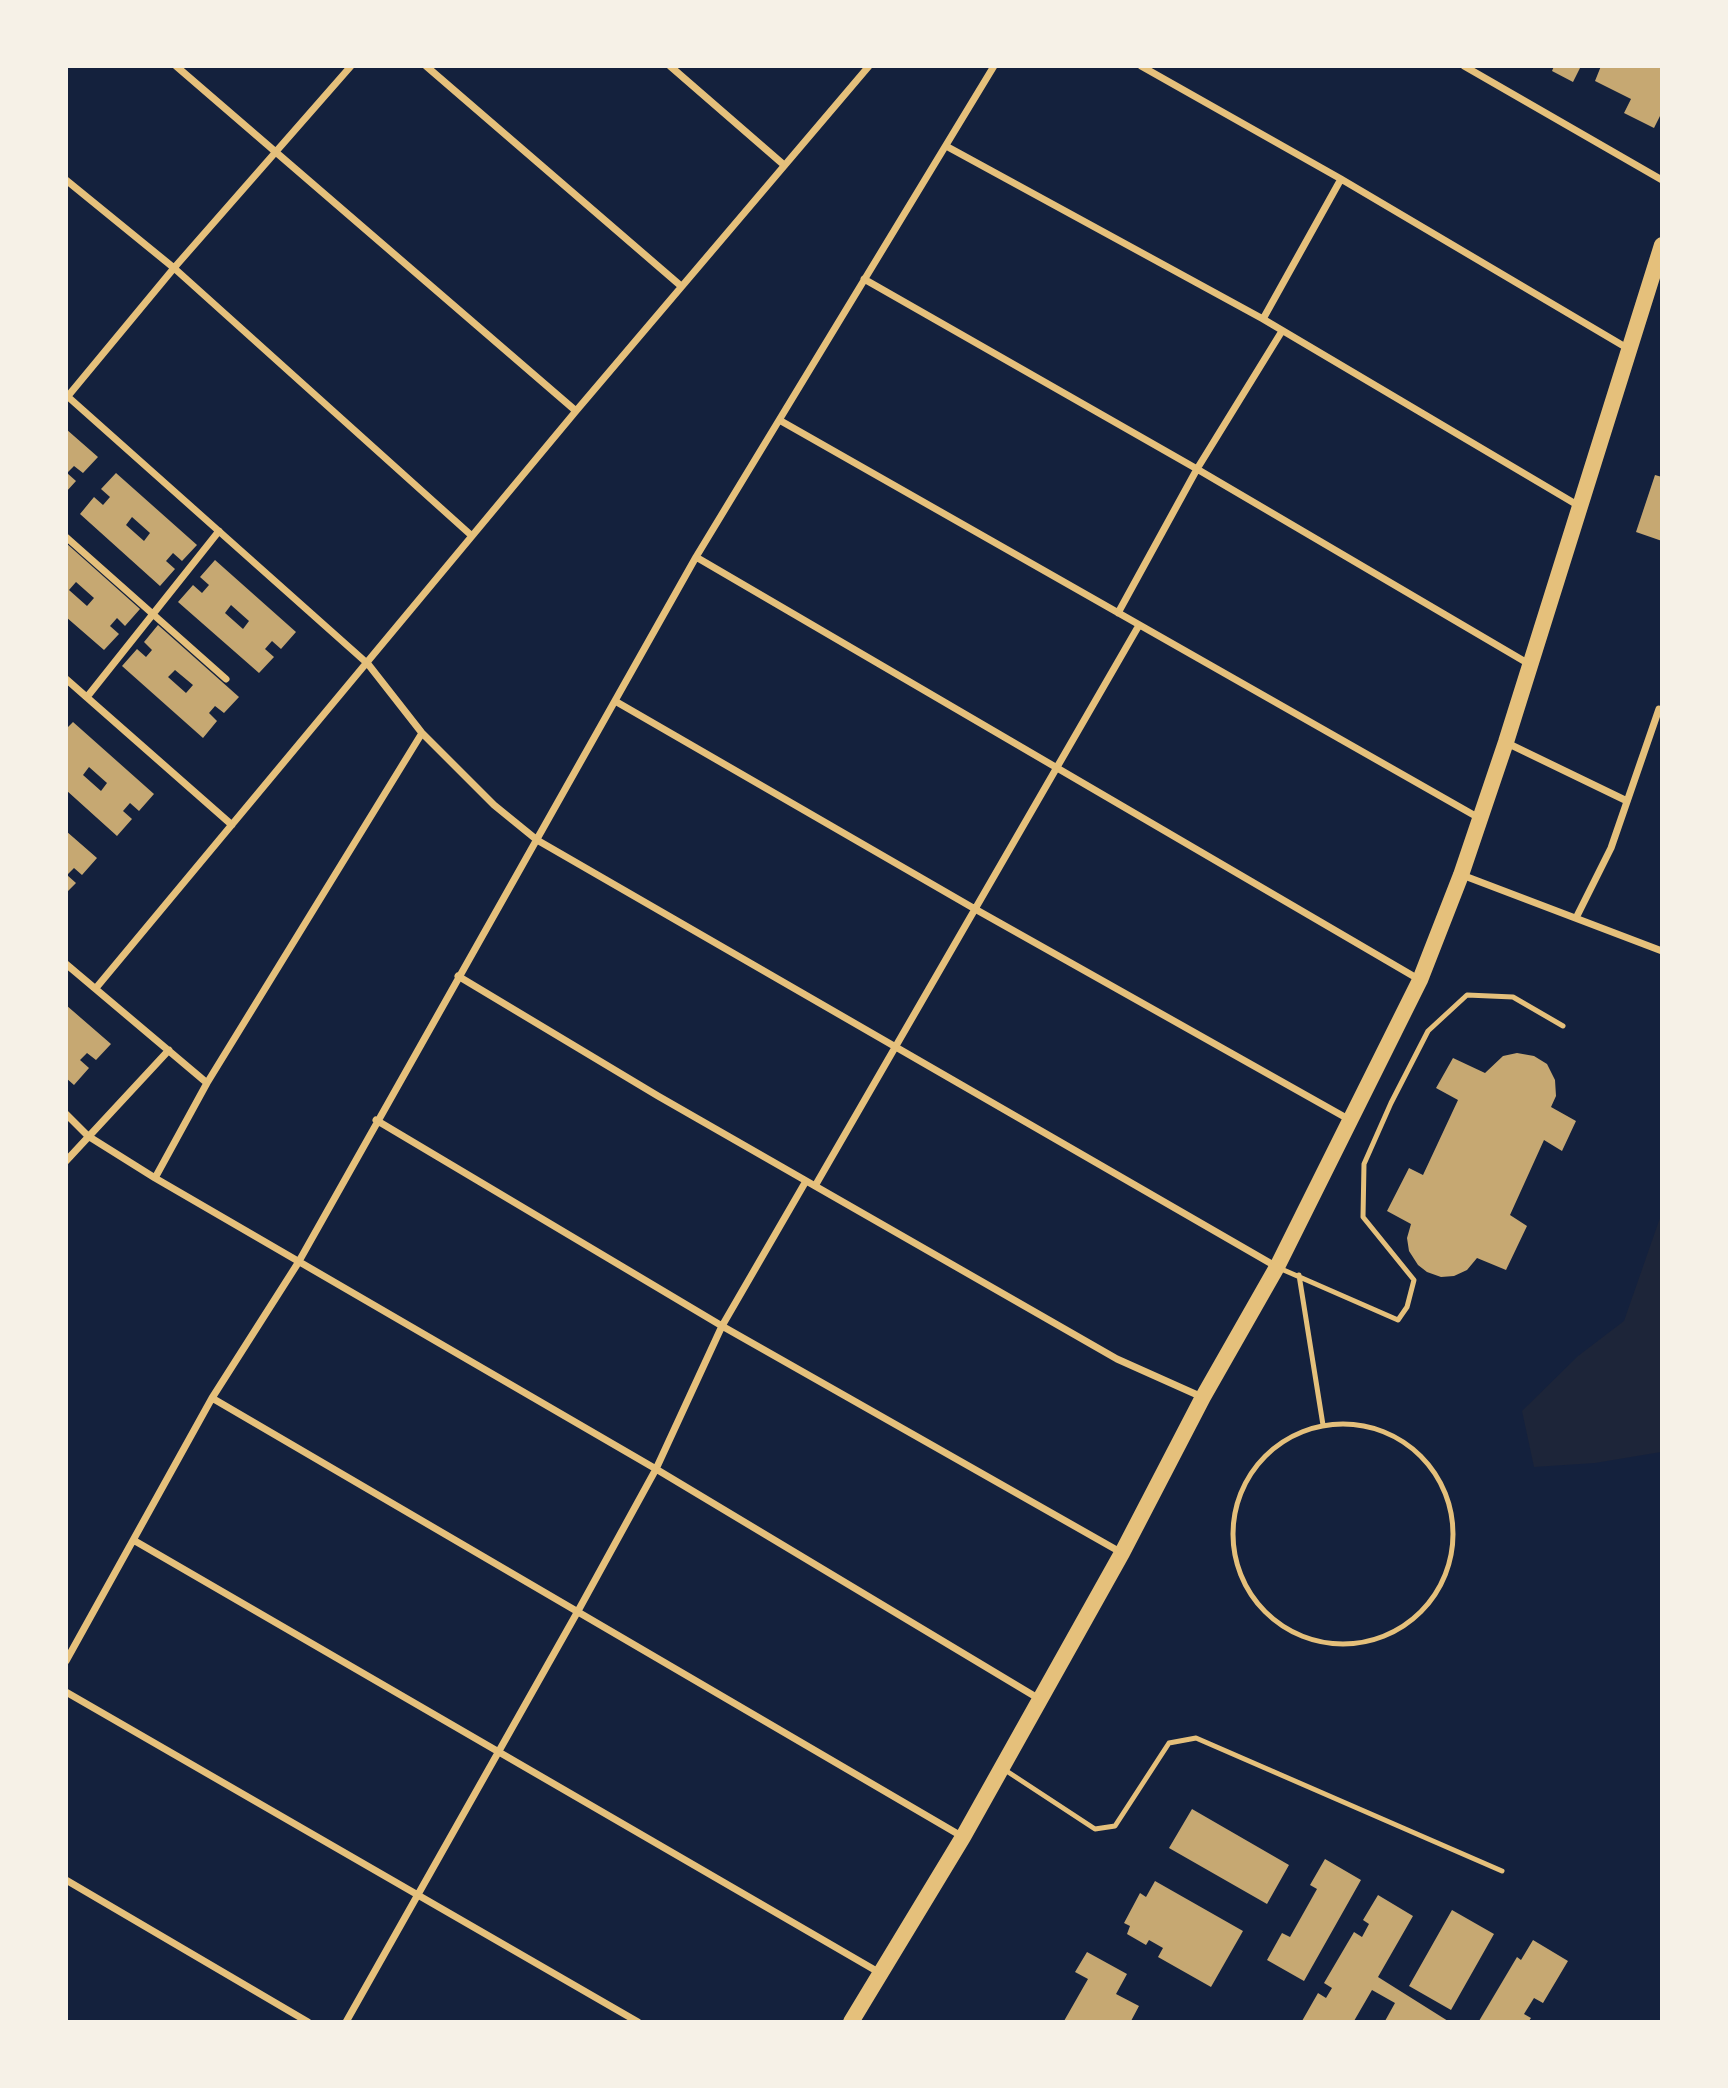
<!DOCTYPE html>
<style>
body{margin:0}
#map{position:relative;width:1728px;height:2088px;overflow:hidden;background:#14213d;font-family:Barlow,sans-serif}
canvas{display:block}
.frame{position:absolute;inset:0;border:68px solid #f6f1e7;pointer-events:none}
</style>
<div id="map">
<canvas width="1728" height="2088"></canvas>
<div class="frame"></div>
</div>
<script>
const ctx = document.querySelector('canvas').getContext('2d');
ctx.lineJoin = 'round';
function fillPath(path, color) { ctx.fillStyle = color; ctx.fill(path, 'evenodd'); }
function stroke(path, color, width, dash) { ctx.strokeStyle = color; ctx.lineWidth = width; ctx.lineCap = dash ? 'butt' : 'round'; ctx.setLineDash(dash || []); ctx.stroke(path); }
fillPath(new Path2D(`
 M 1661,1215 L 1661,1452 L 1595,1463 L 1534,1467 L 1522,1411 L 1578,1356 L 1624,1321 Z`), '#1d2539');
fillPath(new Path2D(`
 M 1554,66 L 1581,66 L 1573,82 L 1552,71 Z
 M 1601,66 L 1662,66 L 1662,112 L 1654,128 L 1624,113 L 1631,99 L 1595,81 Z
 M 66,429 L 98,457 L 83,473 L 74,466 L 67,473 L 76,481 L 66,492 Z
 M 116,473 L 197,545 L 182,561 L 173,553 L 166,561 L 175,569 L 160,586 L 80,514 L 94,497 L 103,505 L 110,497 L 101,489 ZM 132,517 L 150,533 L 144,541 L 126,525 Z
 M 1655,475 L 1662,477 L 1662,541 L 1636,532 Z
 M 66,543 L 140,609 L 125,626 L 117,618 L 110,626 L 119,634 L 104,650 L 66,617 ZM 76,582 L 94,598 L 87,606 L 69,590 Z
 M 215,560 L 296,632 L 281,649 L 272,641 L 265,649 L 274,657 L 259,673 L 178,602 L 193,585 L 202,593 L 209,585 L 200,577 ZM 231,605 L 249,621 L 243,629 L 225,613 Z
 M 158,625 L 239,697 L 224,713 L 215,706 L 209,713 L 217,721 L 203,738 L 122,666 L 137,649 L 146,657 L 152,650 L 144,642 ZM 175,670 L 193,685 L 186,693 L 168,677 Z
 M 73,722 L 154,794 L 139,811 L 130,803 L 123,811 L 132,819 L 117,836 L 66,790 L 66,729 ZM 89,767 L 107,783 L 101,791 L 83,775 Z
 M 66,831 L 97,858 L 82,875 L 74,868 L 67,875 L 76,883 L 66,893 Z
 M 66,1005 L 111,1044 L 96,1060 L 87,1053 L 80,1060 L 89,1068 L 74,1085 L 66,1078 Z
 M 1517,1053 L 1534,1056 L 1547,1064 L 1555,1080 L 1556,1096 L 1551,1107 L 1576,1121 L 1562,1151 L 1544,1140 L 1510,1215 L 1527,1226 L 1506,1270 L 1477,1258 L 1467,1270 L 1454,1276 L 1441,1277 L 1427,1272 L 1418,1265 L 1409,1251 L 1407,1238 L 1411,1224 L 1387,1211 L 1409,1168 L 1423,1175 L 1458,1100 L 1436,1088 L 1453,1058 L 1485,1073 L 1503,1056 Z
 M 1192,1809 L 1289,1865 L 1267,1904 L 1169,1848 Z
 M 1325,1859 L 1361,1880 L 1304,1981 L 1267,1960 L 1282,1933 L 1290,1937 L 1317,1889 L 1310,1885 Z
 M 1155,1881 L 1243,1931 L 1211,1987 L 1158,1957 L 1163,1948 L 1149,1940 L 1146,1945 L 1127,1934 L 1130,1926 L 1124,1923 L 1140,1893 L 1146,1897 Z
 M 1378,1895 L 1413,1916 L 1378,1977 L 1448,2021 L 1385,2021 L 1395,2003 L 1372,1990 L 1354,2021 L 1302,2021 L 1318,1993 L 1326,1998 L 1332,1988 L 1324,1983 L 1354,1932 L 1362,1937 L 1369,1924 L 1363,1920 Z
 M 1452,1910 L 1494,1934 L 1451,2010 L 1409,1986 Z
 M 1533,1940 L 1568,1961 L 1543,2003 L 1534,1998 L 1524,2014 L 1531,2018 L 1529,2021 L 1479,2021 L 1517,1957 L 1521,1960 Z
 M 1087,1952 L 1127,1974 L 1116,1994 L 1139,2006 L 1131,2021 L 1064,2021 L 1088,1979 L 1075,1972 Z`), '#c6a872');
stroke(new Path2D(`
 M 1279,1268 L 1398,1320 L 1407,1307 L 1414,1280 L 1363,1217 L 1364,1164 L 1391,1103 L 1428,1031 L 1467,995 L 1513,997 L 1563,1026
 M 1299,1275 L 1323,1425
 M1233 1534a110 110 0 1 1 220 0a110 110 0 1 1-220 0Z
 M 1005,1770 L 1095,1829 L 1115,1826 L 1169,1743 L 1196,1738 L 1502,1871`), '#e5c07b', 5);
stroke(new Path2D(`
 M 176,66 L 576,411
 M 426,66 L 681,286
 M 670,66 L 784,165
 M 1141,66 L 1341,179 L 1627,348
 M 1464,66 L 1662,180
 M 946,146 L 1263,319 L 1579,506
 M 66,180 L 174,268 L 472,536
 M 864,279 L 1197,469 L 1529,664
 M 1263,319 L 1341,179
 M 66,395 L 368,664 L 422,733 L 494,805 L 537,840 L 1277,1267
 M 68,396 L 174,268 L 351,66
 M 781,421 L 1479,818
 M 66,537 L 226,679
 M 696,557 L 1420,980
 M 1118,613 L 1197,469 L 1282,331
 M 66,679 L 232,825
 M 87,697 L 219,531
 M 615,701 L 975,909 L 1350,1120
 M 1507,743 L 1627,801
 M 1462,875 L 1662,951
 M 1576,918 L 1611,848 L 1659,709
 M 66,964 L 207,1083
 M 458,976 L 658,1096 L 1117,1359 L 1202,1397
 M 96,988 L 576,411 L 869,66
 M 66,1114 L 88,1136 L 155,1178 L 656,1469 L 1041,1700
 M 376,1120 L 722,1326 L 1122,1553
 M 66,1161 L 169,1050
 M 155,1178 L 207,1083 L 422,733
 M 815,1186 L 1138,627
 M 212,1398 L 963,1837
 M 135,1541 L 880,1973
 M 66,1661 L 212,1398 L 298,1263 L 696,557 L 994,66
 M 66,1692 L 638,2022
 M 66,1880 L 308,2022
 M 346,2022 L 578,1611 L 656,1469 L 722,1326 L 806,1181`), '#e5c07b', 7);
stroke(new Path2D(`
 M 851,2022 L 963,1837 L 1122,1553 L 1203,1397 L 1277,1267 L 1420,980 L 1461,875 L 1506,742 L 1662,245`), '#e5c07b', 16);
</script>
